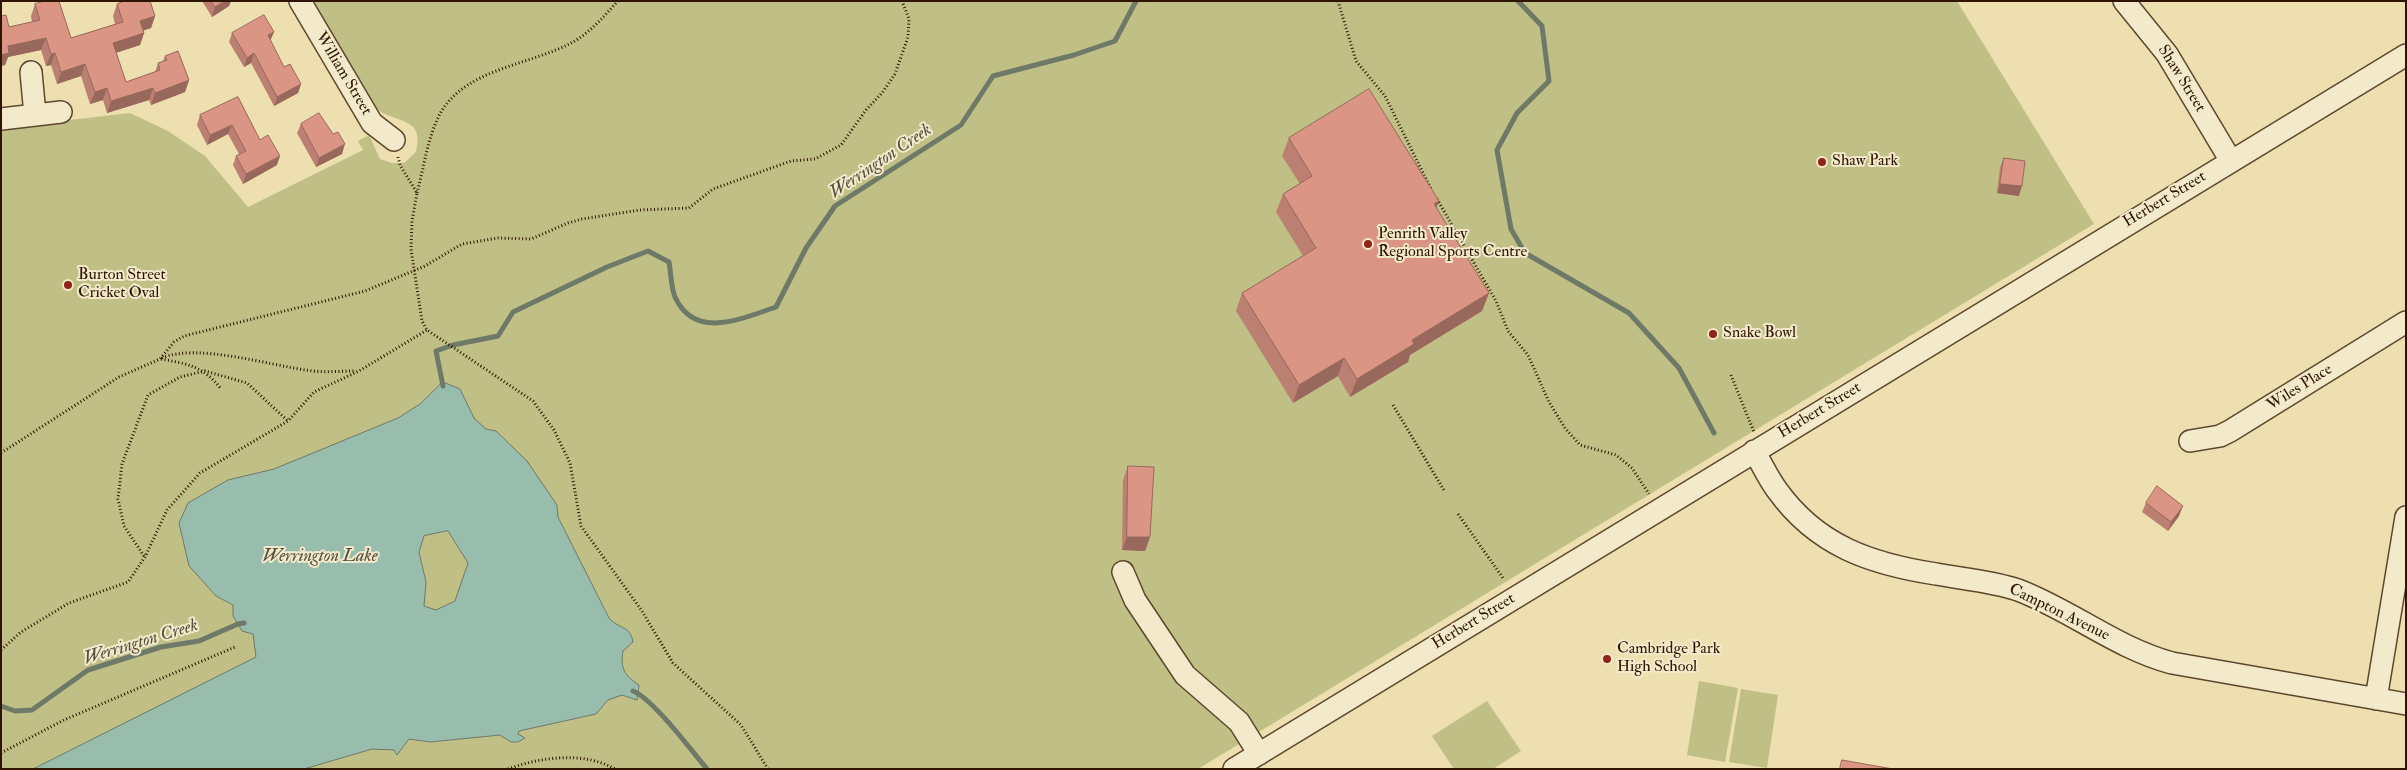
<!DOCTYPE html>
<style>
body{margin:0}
#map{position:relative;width:2407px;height:770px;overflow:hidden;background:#eddfb0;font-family:"IM FELL Double Pica",serif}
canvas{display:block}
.frame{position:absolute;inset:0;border:2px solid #2f1401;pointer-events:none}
</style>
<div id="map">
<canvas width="2407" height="770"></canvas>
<div class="frame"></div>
</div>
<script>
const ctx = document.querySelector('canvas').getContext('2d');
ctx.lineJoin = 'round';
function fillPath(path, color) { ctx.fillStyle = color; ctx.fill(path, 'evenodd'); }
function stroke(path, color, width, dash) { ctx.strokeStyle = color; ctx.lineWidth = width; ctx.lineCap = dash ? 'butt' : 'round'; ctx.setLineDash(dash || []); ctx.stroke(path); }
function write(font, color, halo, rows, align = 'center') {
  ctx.font = font + ' "IM FELL Double Pica",serif'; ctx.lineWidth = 4; ctx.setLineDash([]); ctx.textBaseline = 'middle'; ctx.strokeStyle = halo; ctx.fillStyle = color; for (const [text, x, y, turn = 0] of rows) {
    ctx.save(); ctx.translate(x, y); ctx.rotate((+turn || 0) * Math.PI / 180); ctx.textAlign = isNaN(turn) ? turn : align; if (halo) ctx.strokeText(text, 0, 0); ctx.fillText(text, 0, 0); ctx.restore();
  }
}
fillPath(new Path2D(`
 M 310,1 L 1957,1 L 2094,224 L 1198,769 L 1,769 L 1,128 L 130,113 L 168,131 L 205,156 L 248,207 L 363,150 L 358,141 L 369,135 L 380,159 L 392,163 L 404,163 L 416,152 C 425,116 396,124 377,109 Z
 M 1699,681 L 1738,688 L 1725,762 L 1687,755 Z
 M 1741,689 L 1778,695 L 1767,768 L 1729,762 Z
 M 1487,701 L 1521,751 L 1493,769 L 1454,769 L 1432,736 Z`), '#c0bf86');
const water = new Path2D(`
 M 443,382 L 460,389 L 474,418 L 486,429 L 496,431 L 527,461 L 557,505 L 558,517 L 609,618 C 620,630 630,625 633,642 L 623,651 C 620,668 624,675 639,685 L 637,700 L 622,695 L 608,700 L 596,714 L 519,731 L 518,734 L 525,738 L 518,742 L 511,742 L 500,735 L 430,742 L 409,739 L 397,755 L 394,750 L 372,749 L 304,769 L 33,769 L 256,657 L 253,634 L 242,631 L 233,616 L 233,605 L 216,596 L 189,566 L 179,523 L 188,503 L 228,480 L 274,469 L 398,418 L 420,404 ZM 448,531 L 468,563 L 455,601 L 436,610 L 424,606 L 426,582 L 419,552 L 424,536 Z`);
fillPath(water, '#99bdac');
stroke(water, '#6f7968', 1);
stroke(new Path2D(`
 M 1518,1 L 1542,26 L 1549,81 L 1517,113 L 1497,150 L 1511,229 L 1525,253 L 1629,313 L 1679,368 L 1714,433
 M 443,386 L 436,351 L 453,345 L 498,336 L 513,312 L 607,267 L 648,251 L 669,262 C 671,273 671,288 675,297 C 695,341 743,318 776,307 L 806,248 L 835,206 L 961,125 L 993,76 L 1074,55 L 1115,41 L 1136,1
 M 633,691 C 653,699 691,750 707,769
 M 1,706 L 15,711 L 32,710 L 88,670 L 161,647 L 199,641 L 238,624 L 244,623`), '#6f7968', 5);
const minor = new Path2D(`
 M 300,1 L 372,123 L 394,140
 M 2124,1 L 2167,54 L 2231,161
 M 31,72 L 35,115
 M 1,119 L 61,112
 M 2190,441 L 2220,436 L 2230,431 L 2406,322
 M 1754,451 C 1762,464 1768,478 1777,490 C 1817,546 1871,564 1936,574 C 1963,579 1992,581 2018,590 C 2071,610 2116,648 2172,663 L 2406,704
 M 1123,572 L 1135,600 L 1185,675 L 1239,722 L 1259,754
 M 2376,699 L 2406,517
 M 1234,769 L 2406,55`);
stroke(minor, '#5e472d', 24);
stroke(new Path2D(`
 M 1338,1 L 1356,61 L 1385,96 L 1431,189
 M 398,157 L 400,165 L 417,193 L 412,221 L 411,249 L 422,321 L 427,330 L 533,401 L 554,430 L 570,463 L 581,526 L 642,611 L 673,663 L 741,725 L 768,769
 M 417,193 C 424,167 428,135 441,112 C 467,68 531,65 573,42 C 591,32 604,16 618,1
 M 1437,199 L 1496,301 L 1508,331 L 1528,355 L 1549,402 L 1565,428 L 1580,445 L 1616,455 L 1632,468 L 1649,494
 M 162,358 C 196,343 269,365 306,370 C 322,373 340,371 356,371
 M 161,359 C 188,364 203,366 221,389
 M 1731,375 L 1754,432
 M 1393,405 L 1445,492
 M 1,453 L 119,377 L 160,359 L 174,342 L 184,336 L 365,291 L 425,266 L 462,244 L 498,238 L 531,239 L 568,223 L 582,219 L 640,210 L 689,208 L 713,189 L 791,161 L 815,159 L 841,145 L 866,110 L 882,93 L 895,74 L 908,37 L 909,19 L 902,1
 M 1458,514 L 1503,578
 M 144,556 L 124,526 L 118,499 L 122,464 L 148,395 L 180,377 L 205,371 L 247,383 L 288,421
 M 1,650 L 21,632 L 69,603 L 128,582 L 145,557 L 167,510 L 200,473 L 288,421 L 314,392 L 359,371 L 427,330
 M 1,753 L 64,720 L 235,647
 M 508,769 C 541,757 583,751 615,769`), '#2f1401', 3, [1, 2.5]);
stroke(minor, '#f3eacc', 21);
fillPath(new Path2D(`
 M 202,1 L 231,1 L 229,6 L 212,17 Z
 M 35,4 L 71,38 L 115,24 L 113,16 L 117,4 L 155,16 L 151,28 L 144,30 L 144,33 L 140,45 L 116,53 L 126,82 L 155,72 L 158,63 L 163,61 L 165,56 L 189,80 L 185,92 L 151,105 L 149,100 L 107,113 L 103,100 L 90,104 L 81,76 L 57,84 L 51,65 L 46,66 L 41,50 L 8,57 L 5,65 L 1,66 L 1,16 L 9,27 L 32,22 L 31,16 Z
 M 274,32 L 270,41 L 284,67 L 301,84 L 298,93 L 274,106 L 251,63 L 244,67 L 229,42 L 232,33 Z
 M 238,97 L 260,140 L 277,165 L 243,184 L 233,165 L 236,156 L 239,154 L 228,134 L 207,145 L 197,125 L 200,115 Z
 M 301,124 L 342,154 L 316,167 L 297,133 Z
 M 1289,138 L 1436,208 L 1489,293 L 1482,311 L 1410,355 L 1408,362 L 1350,397 L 1338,376 L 1293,403 L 1236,311 L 1242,293 L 1303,256 L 1276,212 L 1283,194 L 1300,184 L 1282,156 Z
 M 2004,158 L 2019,196 L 1997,193 L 2000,167 Z
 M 1128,466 L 1150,537 L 1145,551 L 1122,550 L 1123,480 Z
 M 2146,503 L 2179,516 L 2168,531 L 2142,512 Z`), '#bc8072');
fillPath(new Path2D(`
 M 225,1 L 231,1 L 229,6 L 212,17 L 215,7 Z
 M 155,16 L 151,28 L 136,33 L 140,21 Z
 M 274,32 L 270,41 L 268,35 Z
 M 144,33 L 140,45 L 109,55 L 113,43 Z
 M 46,38 L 41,50 L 8,57 L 5,65 L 1,66 L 1,55 L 8,46 Z
 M 55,53 L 51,65 L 46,66 L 51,54 Z
 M 254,53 L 251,63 L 244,67 L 247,58 Z
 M 85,64 L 81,76 L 57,84 L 61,72 Z
 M 189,80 L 185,92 L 151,105 L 155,93 Z
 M 301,84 L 298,93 L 274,106 L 277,97 Z
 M 107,88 L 103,100 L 90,104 L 95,92 Z
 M 153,88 L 149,100 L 107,113 L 111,101 Z
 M 232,125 L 228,134 L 207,145 L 210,135 Z
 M 345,144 L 342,154 L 316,167 L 319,158 Z
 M 280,156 L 277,165 L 243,184 L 246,174 Z
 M 2000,184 L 2022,186 L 2019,196 L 1997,193 Z
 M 1439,201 L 1432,219 L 1434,204 Z
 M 1489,293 L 1482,311 L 1410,355 L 1408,362 L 1350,397 L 1357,379 L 1412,340 Z
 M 1344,358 L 1338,376 L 1293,403 L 1299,385 Z
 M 2183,506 L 2179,516 L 2168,531 L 2171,522 Z
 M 1127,537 L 1150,537 L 1145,551 L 1122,550 Z`), '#99685c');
const building = new Path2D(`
 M 45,1 L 59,1 L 71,38 L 123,22 L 117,4 L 124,1 L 150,1 L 155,16 L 140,21 L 144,33 L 113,43 L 126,82 L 160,70 L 158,63 L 167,60 L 165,56 L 178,51 L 189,80 L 155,93 L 153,88 L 111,101 L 107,88 L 95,92 L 85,64 L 61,72 L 55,53 L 51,54 L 46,38 L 8,46 L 9,53 L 1,55 L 1,16 L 6,15 L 9,27 L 40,20 L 35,4 Z
 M 211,1 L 225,1 L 215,7 Z
 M 264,15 L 274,32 L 268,35 L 284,67 L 290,64 L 301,84 L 277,97 L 254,53 L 247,58 L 232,33 Z
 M 1369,89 L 1439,201 L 1434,204 L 1489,293 L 1412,340 L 1414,344 L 1357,379 L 1344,358 L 1299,385 L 1242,293 L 1316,248 L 1283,194 L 1312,176 L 1289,138 Z
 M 238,97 L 260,140 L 268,135 L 280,156 L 246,174 L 236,156 L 246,151 L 232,125 L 210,135 L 200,115 Z
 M 319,113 L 333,134 L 338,132 L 345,144 L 319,158 L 301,124 Z
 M 2004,158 L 2025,161 L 2022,186 L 2000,184 Z
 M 1128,466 L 1154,467 L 1150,537 L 1127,537 Z
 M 2157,486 L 2183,506 L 2171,522 L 2146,503 Z
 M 1842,760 L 1893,769 L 1840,769 Z`);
fillPath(building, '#db9584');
stroke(building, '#99685c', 1);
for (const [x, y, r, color] of [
 [1822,162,5,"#8f2418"],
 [1368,244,5,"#8f2418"],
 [68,285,5,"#8f2418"],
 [1713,334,5,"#8f2418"],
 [1607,659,5,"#8f2418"]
]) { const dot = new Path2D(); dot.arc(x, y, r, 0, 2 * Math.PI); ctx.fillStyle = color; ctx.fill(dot); stroke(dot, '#f3eacc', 2); }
write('16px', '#2f1401', '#f3eacc', [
 ["William Street",343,74,59],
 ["Shaw Street",2181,79,58],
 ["Herbert Street",2165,200,-31],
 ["Wiles Place",2300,388,-32],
 ["Herbert Street",1820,411,-31],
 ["Campton Avenue",2059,613,26],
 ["Herbert Street",1474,622,-31]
]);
write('16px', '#2f1401', '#f3eacc', [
 ["Shaw Park",1832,162],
 ["Penrith Valley",1378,235],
 ["Regional Sports Centre",1378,253],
 ["Burton Street",78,276],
 ["Cricket Oval",78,294],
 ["Snake Bowl",1723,334],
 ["Cambridge Park",1617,650],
 ["High School",1617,668]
], 'left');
write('italic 18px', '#544f3d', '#f3eacc', [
 ["Werrington Creek",881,162,-34],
 ["Werrington Lake",320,557],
 ["Werrington Creek",141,643,-17]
]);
</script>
